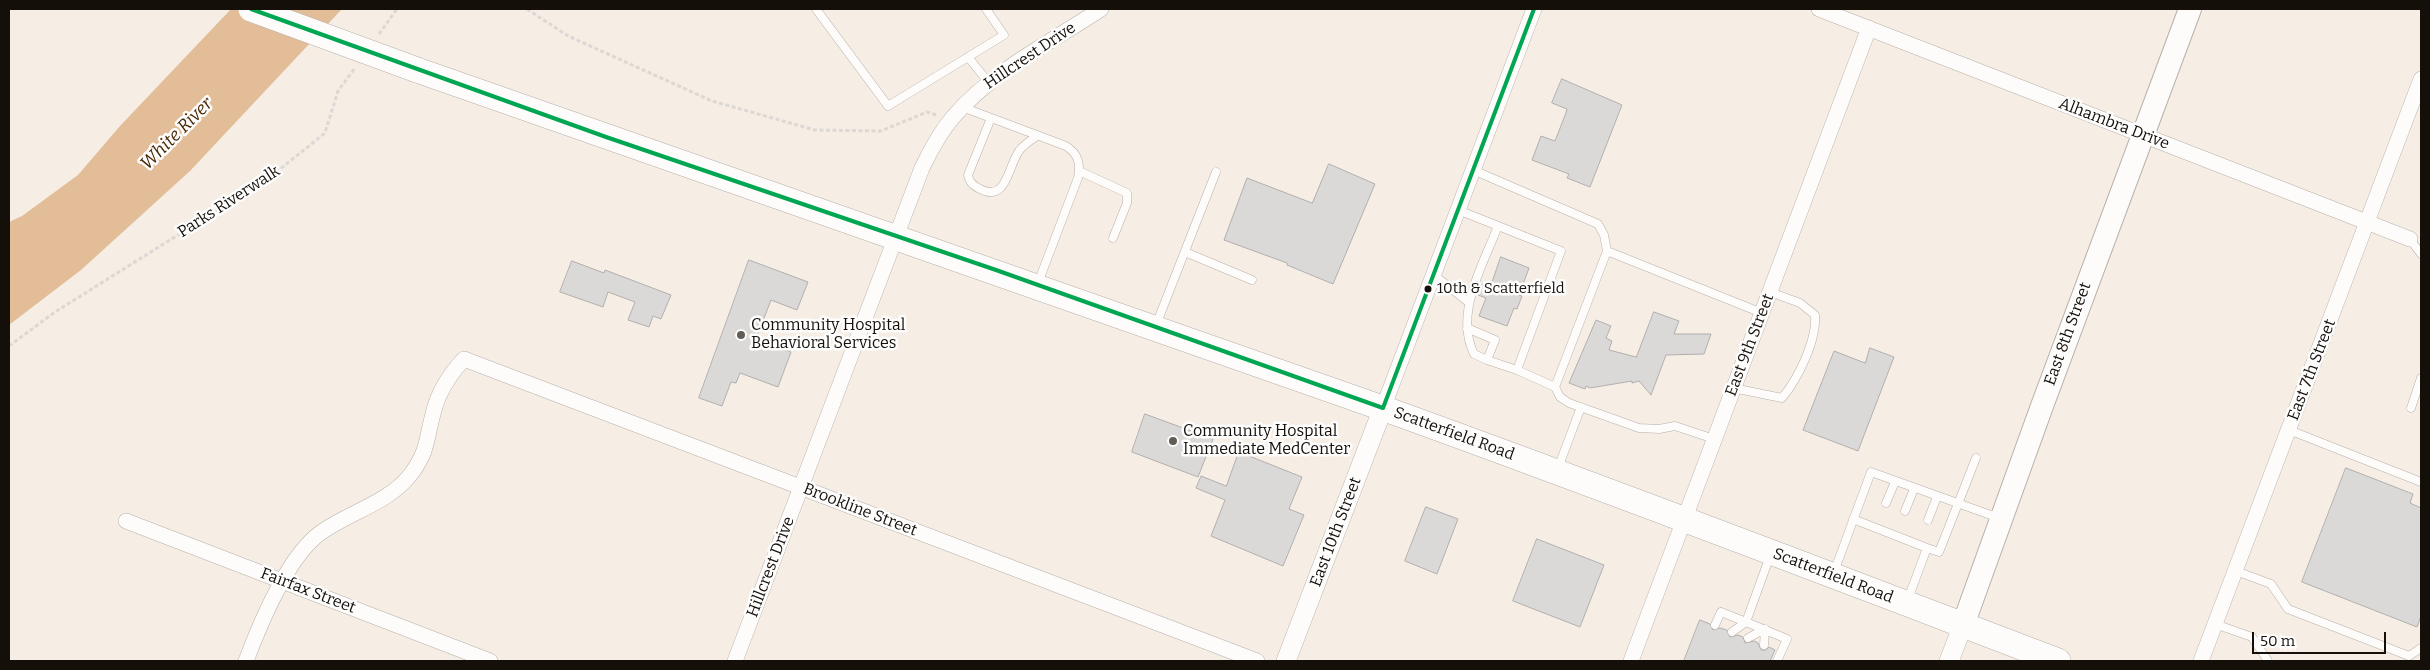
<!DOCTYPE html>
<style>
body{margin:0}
#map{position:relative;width:2430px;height:670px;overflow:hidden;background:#f6ede4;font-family:Bitter,serif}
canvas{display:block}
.frame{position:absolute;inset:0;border:10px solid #150f0a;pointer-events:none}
.scale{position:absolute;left:2252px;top:632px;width:134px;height:22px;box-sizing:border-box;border:2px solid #150f0a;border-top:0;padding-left:6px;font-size:15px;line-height:18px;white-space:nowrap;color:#150f0a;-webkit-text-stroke:4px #fdfdfd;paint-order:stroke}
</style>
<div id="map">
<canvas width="2430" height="670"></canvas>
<div class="frame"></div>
<div class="scale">50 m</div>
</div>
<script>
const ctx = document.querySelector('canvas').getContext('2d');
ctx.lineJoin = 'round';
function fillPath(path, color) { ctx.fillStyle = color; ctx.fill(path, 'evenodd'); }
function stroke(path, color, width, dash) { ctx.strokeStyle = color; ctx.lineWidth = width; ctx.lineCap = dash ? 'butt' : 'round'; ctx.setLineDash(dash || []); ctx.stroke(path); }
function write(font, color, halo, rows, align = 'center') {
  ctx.font = font + ' Bitter,serif'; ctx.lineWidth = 5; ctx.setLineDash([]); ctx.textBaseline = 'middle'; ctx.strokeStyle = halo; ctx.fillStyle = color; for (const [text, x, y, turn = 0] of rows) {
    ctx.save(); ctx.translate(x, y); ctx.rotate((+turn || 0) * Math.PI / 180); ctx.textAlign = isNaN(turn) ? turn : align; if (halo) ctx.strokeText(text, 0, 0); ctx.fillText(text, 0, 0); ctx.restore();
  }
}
fillPath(new Path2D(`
 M 231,9 L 342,9 L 190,171 L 81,270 L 9,325 L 9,222 L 22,216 L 78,175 L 120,126 Z`), '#e2bd98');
const building = new Path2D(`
 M 1562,79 L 1622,105 L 1590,187 L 1567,178 L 1569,174 L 1532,160 L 1541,136 L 1555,141 L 1566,113 L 1567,109 L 1552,103 Z
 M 1329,164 L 1375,184 L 1333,284 L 1287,265 L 1287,263 L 1224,240 L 1247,178 L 1312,203 Z
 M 1501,257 L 1529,268 L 1519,295 L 1522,296 L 1517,309 L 1514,308 L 1507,326 L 1479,316 L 1486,298 L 1478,295 L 1482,284 L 1490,287 Z
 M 749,260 L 808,282 L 797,310 L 771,300 L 756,339 L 791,352 L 778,387 L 740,373 L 736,383 L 731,382 L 722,406 L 699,398 Z
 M 572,261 L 604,273 L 605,270 L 671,295 L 661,319 L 653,316 L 649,327 L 628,320 L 635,302 L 608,292 L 603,307 L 560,292 Z
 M 1654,312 L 1679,321 L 1674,334 L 1711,334 L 1704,354 L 1666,355 L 1651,395 L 1639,381 L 1632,383 L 1632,381 L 1590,388 L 1586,386 L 1585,389 L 1569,383 L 1596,320 L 1611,326 L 1606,338 L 1612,341 L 1609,350 L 1636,357 Z
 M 1870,348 L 1894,357 L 1858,451 L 1803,430 L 1834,351 L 1865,363 Z
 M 1145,414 L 1213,439 L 1198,477 L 1132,452 Z
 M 1239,452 L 1302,477 L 1289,509 L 1304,515 L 1283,566 L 1211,536 L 1225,500 L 1196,488 L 1201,476 L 1226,486 Z
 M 2346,468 L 2413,494 L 2410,503 L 2421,508 L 2421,616 L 2417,627 L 2302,582 Z
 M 1426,507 L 1458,519 L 1437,574 L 1405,561 Z
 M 1537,539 L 1604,565 L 1580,627 L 1513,601 Z
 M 1700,620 L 1710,624 L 1713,630 L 1720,628 L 1727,630 L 1730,637 L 1738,635 L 1743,637 L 1745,643 L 1754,641 L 1758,643 L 1761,650 L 1766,650 L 1769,647 L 1775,650 L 1770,661 L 1684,661 Z`);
fillPath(building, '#dad9d8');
stroke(building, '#b1afae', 1);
const service = new Path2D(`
 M 816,9 L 888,106 L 1004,35 L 986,9
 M 968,57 L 989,83
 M 962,107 L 1066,146 C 1078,154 1081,163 1078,178 L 1038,283
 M 991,118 L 968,175 C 969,182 973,186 980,189 C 1007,203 1008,166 1019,151 C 1023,145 1031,140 1037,136
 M 1473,170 L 1598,224 L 1604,235 L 1607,251 L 1555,387 L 1517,370
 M 1079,171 L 1127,193 L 1127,203 L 1113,238
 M 1458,210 L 1561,251 L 1517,370 L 1487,360
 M 2410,239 L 2421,254
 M 1607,251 L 1762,313
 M 1185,252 L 1252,280
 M 1433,274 L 1468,302
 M 1156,325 L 1216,172
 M 1467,328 L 1495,340 L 1487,360 L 1474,354 C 1454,313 1483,265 1498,226
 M 1555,387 L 1560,397 L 1569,403 L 1639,428 L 1659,429 L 1675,426 L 1714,439
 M 1733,388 L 1782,398 C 1798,379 1817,340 1815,315 L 1800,303 L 1770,292
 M 2411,408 L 2421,378
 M 2289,430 L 2421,482
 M 1558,468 L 1581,407
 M 1886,503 L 1895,482
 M 1905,511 L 1914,489
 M 1853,519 L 1927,548 L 1908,599
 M 1928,520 L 1937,497
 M 1927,548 L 1939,552 L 1976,458
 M 1770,556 L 1746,622 L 1787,639 L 1777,661
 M 2236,571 L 2271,584 L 2288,609 L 2409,656 L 2421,648
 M 1834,572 L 1871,472 L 1999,518
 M 2215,624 L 2252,637 L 2268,661
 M 1715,625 L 1721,612 L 1746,622
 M 1732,632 L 1746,622
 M 1748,638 L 1765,629
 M 1764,645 L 1765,629`);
const minor = new Path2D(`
 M 1819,9 L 2410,239
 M 1383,408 L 1534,9
 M 126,521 L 490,661
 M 246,661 C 260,624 287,558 319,534 C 348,512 388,504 411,474 C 428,451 426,440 433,414 C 438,392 449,375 464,359 L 1257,661
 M 735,661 L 922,168 C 931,149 940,132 954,116 C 994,70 1051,42 1101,9
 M 1631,661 L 1869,28
 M 2201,661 L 2421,79`);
const tertiary = new Path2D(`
 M 1286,661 L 1383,408
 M 1949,661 L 1963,625`);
const secondary = new Path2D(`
 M 1963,625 L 2042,406 L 2190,9`);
const primary = new Path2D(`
 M 417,70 C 739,184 1063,293 1385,409 C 1610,490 1834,576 2058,661`);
stroke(service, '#b7b0aa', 9);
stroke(minor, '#b7b0aa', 16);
stroke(tertiary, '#b7b0aa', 20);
stroke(secondary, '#b7b0aa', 24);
stroke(primary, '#b7b0aa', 26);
stroke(new Path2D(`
 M 527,9 L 568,36 L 712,101 L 815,130 L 881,131 L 927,112 L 936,115
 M 379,34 L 397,9
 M 9,346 L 55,312 L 269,178 L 325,133 L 338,91 L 355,68`), '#dbd8d5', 3, [4, 2.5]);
stroke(service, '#fefcfb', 8);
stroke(minor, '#fefcfb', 15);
stroke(tertiary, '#fefcfb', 19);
stroke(secondary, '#fefcfb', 22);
stroke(primary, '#fefcfb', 25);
const primaryBridge = new Path2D(`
 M 251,9 L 417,70`);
stroke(primaryBridge, '#b7b0aa', 26, []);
stroke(primaryBridge, '#fefcfb', 25);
stroke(new Path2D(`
 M 251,9 L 606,137 L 996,270 L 1383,408 L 1534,9`), '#00a651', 4);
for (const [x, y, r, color] of [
 [1428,289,4.5,"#150f0a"],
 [741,335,5,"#645d56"],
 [1173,441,5,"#645d56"]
]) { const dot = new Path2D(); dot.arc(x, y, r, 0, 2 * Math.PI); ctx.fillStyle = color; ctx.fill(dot); stroke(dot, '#fdfdfd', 2); }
write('15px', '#150f0a', '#fdfdfd', [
 ["10th & Scatterfield",1437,289]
], 'left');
write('16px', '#150f0a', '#fdfdfd', [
 ["Hillcrest Drive",1030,56,-34],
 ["Alhambra Drive",2114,124,21],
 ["Parks Riverwalk",229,202,-33],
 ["East 8th Street",2068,334,-70],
 ["East 9th Street",1750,345,-69],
 ["East 7th Street",2312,370,-69],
 ["Scatterfield Road",1454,434,20],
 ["Brookline Street",860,510,21],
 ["East 10th Street",1336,532,-69],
 ["Hillcrest Drive",771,567,-69],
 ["Scatterfield Road",1833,576,21],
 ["Fairfax Street",308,591,21]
]);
write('16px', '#150f0a', '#fdfdfd', [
 ["Community Hospital",751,326],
 ["Behavioral Services",751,344],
 ["Community Hospital",1183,432],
 ["Immediate MedCenter",1183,450]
], 'left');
write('italic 18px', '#482800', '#fdfdfd', [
 ["White River",177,134,-45]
]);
</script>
